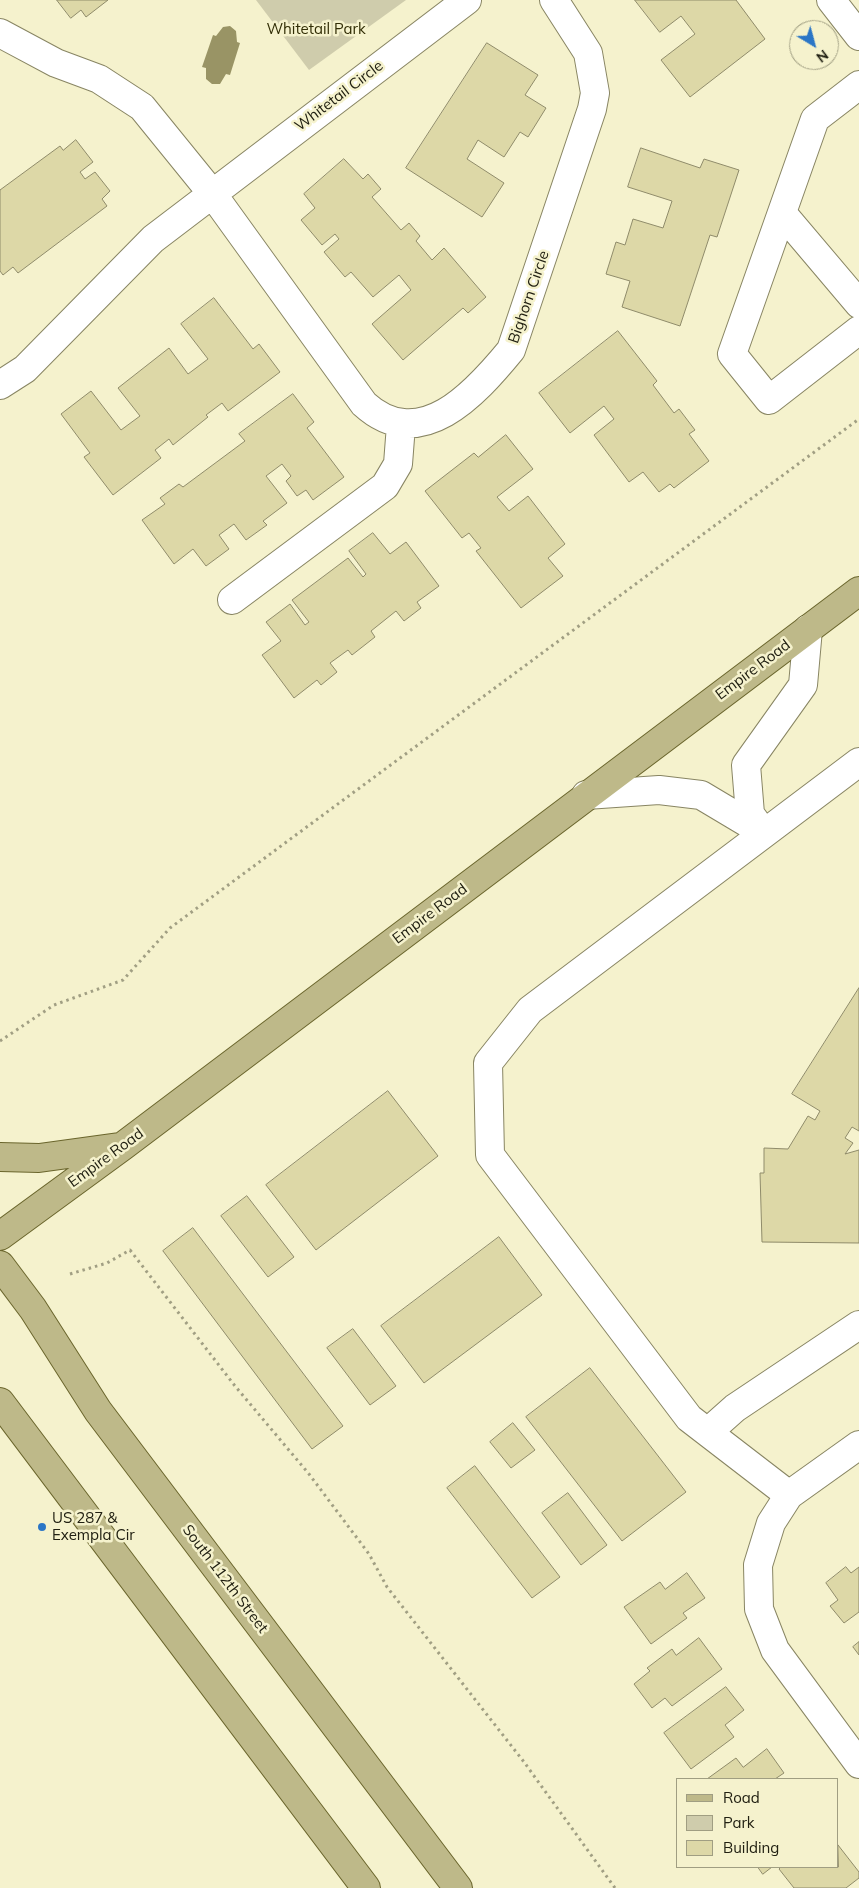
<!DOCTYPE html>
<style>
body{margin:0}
#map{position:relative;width:859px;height:1888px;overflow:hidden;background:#f5f2cd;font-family:Mulish,sans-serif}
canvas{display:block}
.legend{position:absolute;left:676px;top:1778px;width:162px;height:90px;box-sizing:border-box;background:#f5f2cd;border:1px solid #a09e82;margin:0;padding:6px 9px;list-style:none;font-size:15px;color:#212012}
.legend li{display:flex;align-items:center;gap:10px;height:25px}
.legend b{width:25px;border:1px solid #a09e82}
.north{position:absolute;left:789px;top:20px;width:50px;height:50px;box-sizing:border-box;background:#f5f2cd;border:1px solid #a09e82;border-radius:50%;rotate:143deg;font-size:14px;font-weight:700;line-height:20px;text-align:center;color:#212012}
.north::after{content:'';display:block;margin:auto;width:18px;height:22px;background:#2b76c6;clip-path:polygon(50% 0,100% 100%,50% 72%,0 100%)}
</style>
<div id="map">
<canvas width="859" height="1888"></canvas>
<ul class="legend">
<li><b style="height:6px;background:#beb989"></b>Road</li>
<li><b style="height:14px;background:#cfccac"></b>Park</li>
<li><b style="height:14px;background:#ddd8a7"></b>Building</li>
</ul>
<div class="north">N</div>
</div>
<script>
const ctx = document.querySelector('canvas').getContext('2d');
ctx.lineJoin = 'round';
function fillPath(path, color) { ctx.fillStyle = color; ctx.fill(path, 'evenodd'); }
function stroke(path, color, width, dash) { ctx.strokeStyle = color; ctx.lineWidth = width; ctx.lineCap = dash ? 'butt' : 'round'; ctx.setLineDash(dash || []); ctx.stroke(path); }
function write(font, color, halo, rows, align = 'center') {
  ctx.font = font + ' Mulish,sans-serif'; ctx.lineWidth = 5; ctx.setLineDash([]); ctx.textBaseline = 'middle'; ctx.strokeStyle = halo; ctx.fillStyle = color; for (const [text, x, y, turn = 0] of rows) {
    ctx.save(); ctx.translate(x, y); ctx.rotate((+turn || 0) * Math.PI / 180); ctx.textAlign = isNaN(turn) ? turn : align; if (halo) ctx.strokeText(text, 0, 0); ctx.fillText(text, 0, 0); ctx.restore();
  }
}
fillPath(new Path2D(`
 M 256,0 L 406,0 L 309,70 Z`), '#cfccac');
fillPath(new Path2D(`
 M 230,26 L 236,31 L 237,42 L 240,43 L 230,75 L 226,74 L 220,84 L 212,84 L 206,79 L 206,68 L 202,67 L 213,35 L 216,36 L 223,27 Z`), '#999465');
const building = new Path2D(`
 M 57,0 L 108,0 L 86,17 L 81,10 L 71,18 Z
 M 635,0 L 736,0 L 765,39 L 690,97 L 661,60 L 695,34 L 681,16 L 660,32 Z
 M 487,43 L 538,75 L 525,95 L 546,108 L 528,137 L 520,132 L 504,157 L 478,140 L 467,159 L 504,183 L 482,217 L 406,168 Z
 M 76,140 L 93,162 L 80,172 L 85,179 L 95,172 L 110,191 L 102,199 L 107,206 L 18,273 L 13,267 L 3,275 L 0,271 L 0,190 L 60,146 L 63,150 Z
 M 641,148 L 700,168 L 704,159 L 739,170 L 717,237 L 710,235 L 680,326 L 622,307 L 630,281 L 606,274 L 616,242 L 625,245 L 633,219 L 663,228 L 672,201 L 628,187 Z
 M 344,159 L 363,179 L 368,174 L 381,189 L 372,197 L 401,230 L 409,223 L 420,236 L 416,241 L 432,260 L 444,248 L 486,297 L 468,313 L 463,308 L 403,360 L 372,324 L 411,290 L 399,275 L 373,297 L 351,272 L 345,277 L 324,252 L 339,239 L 335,234 L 322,245 L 301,220 L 315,208 L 304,194 Z
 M 214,298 L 253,349 L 259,344 L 280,372 L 228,411 L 222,403 L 206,415 L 208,417 L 173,445 L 169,439 L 155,450 L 161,458 L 113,495 L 84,457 L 90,453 L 61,414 L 91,391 L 121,430 L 140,416 L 118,388 L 169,348 L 188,374 L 208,359 L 181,324 Z
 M 618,331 L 657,381 L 653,385 L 674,413 L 679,409 L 695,430 L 689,434 L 709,461 L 674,488 L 670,484 L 659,492 L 643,472 L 629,482 L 594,435 L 614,419 L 604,406 L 570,433 L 539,393 Z
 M 293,394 L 314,422 L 307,428 L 344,477 L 313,500 L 306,490 L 297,496 L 286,481 L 291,476 L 282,464 L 266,476 L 287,503 L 263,521 L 267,525 L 246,540 L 234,524 L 219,535 L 229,549 L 206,566 L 193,549 L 174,564 L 142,520 L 165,504 L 160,498 L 179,484 L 183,487 L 245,441 L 239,434 Z
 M 506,435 L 533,469 L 497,497 L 509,511 L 528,496 L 565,544 L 548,558 L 563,576 L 521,608 L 476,551 L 481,548 L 469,533 L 462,538 L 425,491 L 474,453 L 478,457 Z
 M 373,533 L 390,554 L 406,542 L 439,586 L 417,602 L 421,608 L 404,621 L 396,611 L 371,631 L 375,637 L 352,655 L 348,650 L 330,663 L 337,672 L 321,685 L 317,680 L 294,698 L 262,655 L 281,641 L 266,622 L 290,604 L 305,625 L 309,622 L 292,600 L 348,558 L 363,577 L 366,574 L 349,551 Z
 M 859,988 L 859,1131 L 852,1127 L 845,1138 L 853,1143 L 845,1154 L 859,1150 L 859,1243 L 762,1242 L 760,1173 L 764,1173 L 764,1148 L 788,1149 L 808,1116 L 815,1120 L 820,1111 L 792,1094 Z
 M 388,1091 L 438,1156 L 316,1250 L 266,1185 Z
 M 247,1196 L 294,1257 L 268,1277 L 221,1216 Z
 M 193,1228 L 343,1426 L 312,1449 L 163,1251 Z
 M 499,1237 L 542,1295 L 424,1383 L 381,1326 Z
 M 353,1329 L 396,1386 L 370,1405 L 327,1348 Z
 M 590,1368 L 686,1492 L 622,1541 L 526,1417 Z
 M 513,1423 L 535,1450 L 511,1468 L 490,1442 Z
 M 475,1466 L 560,1577 L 532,1598 L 447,1488 Z
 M 568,1493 L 607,1545 L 581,1565 L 542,1513 Z
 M 846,1567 L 851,1573 L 859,1567 L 859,1612 L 844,1623 L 830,1606 L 838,1600 L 826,1583 Z
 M 687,1573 L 705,1598 L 683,1613 L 687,1618 L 651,1644 L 624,1607 L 660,1582 L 665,1589 Z
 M 699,1638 L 722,1669 L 672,1706 L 665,1698 L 652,1708 L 634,1684 L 650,1671 L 647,1668 L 672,1649 L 676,1655 Z
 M 859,1642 L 859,1655 L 853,1647 Z
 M 726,1687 L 744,1710 L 725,1725 L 734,1737 L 691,1769 L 664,1733 Z
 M 767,1749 L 784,1773 L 775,1779 L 707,1779 L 736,1758 L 743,1767 Z
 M 838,1845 L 859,1872 L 859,1878 L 846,1888 L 794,1888 L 779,1869 L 781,1867 L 838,1867 Z
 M 758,1867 L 772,1867 L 763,1874 Z`);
fillPath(building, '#ddd8a7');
stroke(building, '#8f8b6a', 1);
const minor = new Path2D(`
 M 831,0 L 859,36
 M 0,33 L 56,63 L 99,79 L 142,107 L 211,192 L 364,404 C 420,455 475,394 511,350 L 592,109 L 595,93 L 588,53 L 554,0
 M 859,85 L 815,119 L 732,354 L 769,400 L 859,330
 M 782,213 L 859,304
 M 0,385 L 25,369 L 153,239 L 467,0
 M 232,600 L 385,486 L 398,464 L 401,425
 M 586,795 L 659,790 L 701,795 L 763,832
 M 763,832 L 750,814 L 746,765 L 803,685 L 808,629
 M 708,1432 L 735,1408 L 859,1325
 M 859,1445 L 789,1495 L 771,1523 L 758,1565 L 759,1609 L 775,1650 L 859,1764
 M 789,1495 L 689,1418 L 490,1155 L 488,1063 L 530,1010 L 859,762`);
const major = new Path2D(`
 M 0,1157 L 39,1158 L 119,1147
 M 0,1236 L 123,1146 L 859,591
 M 0,1265 L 33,1309 L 98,1411 L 458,1888
 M 0,1402 L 366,1888`);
stroke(minor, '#888563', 30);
stroke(major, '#6a652c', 30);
stroke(new Path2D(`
 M 0,1041 L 54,1005 L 123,980 L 170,928 L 859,419
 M 70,1274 L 107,1263 L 130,1250 L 235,1386 L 309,1474 L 369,1554 L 387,1587 L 524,1762 L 615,1888`), '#a19f83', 3, [2.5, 4]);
stroke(minor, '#fff', 28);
stroke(major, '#beb989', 28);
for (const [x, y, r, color] of [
 [42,1527,5,"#2b76c6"]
]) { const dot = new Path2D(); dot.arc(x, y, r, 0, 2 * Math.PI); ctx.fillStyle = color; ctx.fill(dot); stroke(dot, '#f5f2cd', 2); }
write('15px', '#322e06', '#f5f2cd', [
 ["Whitetail Park",316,29]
]);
write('15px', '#212012', '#f5f2cd', [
 ["Whitetail Circle",339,96,-37],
 ["Bighorn Circle",529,297,-71],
 ["Empire Road",753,670,-37],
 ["Empire Road",430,914,-37],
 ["Empire Road",106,1158,-36],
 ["South 112th Street",225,1579,53]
]);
write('15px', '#212012', '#f5f2cd', [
 ["US 287 &",52,1518],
 ["Exempla Cir",52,1535]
], 'left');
</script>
